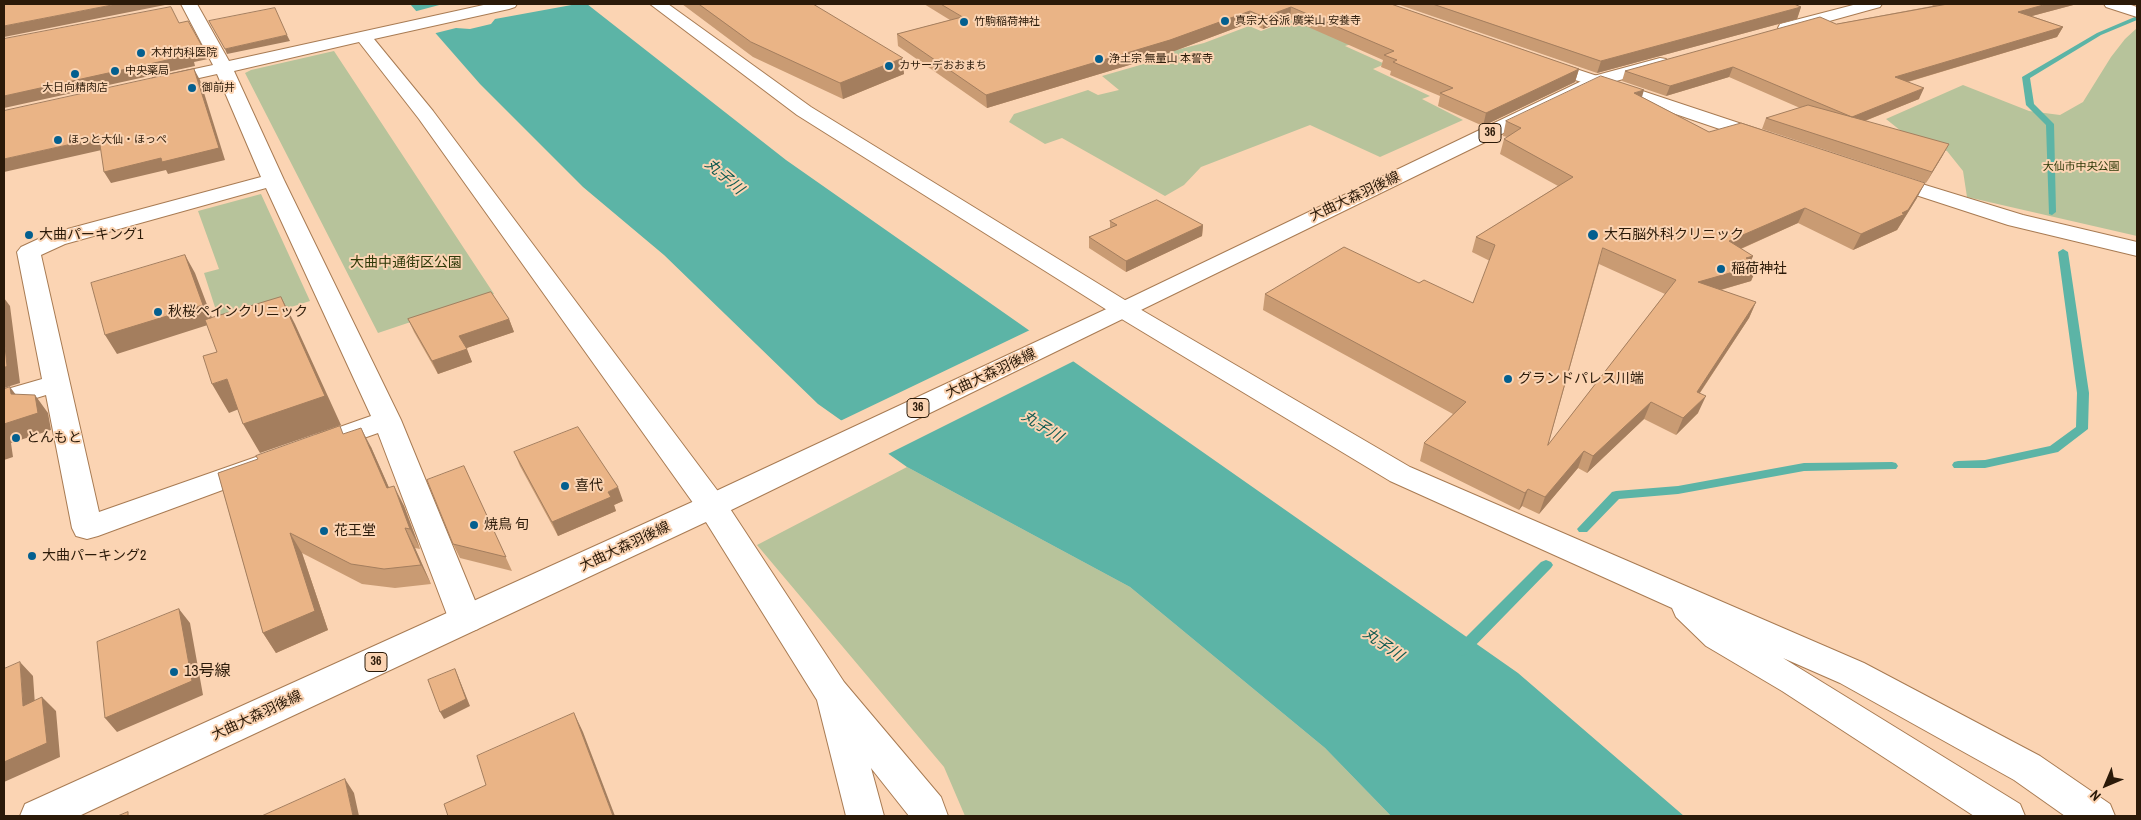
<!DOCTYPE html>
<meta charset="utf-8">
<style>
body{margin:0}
#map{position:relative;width:2141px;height:820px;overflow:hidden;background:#fbd4b3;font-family:"Archivo Narrow",sans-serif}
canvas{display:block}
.frame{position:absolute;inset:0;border:5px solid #2b1a09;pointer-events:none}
.north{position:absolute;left:2081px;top:760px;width:50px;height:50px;-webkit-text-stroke:4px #fbd4b3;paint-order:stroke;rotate:225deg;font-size:14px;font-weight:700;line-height:20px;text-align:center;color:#2b1a09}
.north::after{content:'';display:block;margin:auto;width:18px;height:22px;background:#2b1a09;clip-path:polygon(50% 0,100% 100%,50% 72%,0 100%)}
</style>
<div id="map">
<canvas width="2141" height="820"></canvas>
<div class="frame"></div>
<div class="north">N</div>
</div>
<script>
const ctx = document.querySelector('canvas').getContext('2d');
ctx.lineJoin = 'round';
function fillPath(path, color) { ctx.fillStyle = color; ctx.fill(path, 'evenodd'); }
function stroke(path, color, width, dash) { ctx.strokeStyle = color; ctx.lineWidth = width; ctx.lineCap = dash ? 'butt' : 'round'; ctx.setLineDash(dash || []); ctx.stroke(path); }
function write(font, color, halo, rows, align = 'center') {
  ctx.font = font + ' "Archivo Narrow","Noto Sans JP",sans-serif'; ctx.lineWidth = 4; ctx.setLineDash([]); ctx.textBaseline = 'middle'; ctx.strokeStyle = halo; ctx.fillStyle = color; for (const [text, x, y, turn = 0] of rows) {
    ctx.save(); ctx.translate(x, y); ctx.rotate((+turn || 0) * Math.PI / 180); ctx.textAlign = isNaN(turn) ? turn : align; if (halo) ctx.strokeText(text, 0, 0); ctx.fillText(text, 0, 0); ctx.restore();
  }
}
fillPath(new Path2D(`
 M 1297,4 L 1412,25 L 1345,46 L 1385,64 L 1373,69 L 1430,96 L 1422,99 L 1463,120 L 1380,157 L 1310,125 L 1201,167 L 1184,185 L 1165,196 L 1062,138 L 1045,144 L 1009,122 L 1014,114 L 1088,90 L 1098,95 L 1119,90 L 1102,76 L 1154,61 L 1148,57 L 1204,43 L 1249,26 L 1261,31 L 1315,11 Z
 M 2137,28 L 2137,236 L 1967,197 L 1963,171 L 1947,151 L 1911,139 L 1886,119 L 1963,85 L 2029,111 L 2060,115 L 2083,102 L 2111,57 L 2125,39 Z
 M 334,51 L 494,294 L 378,333 L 245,73 L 251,70 Z
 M 261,194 L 310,301 L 222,329 L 204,273 L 219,269 L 198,211 Z
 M 907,467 L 1130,587 L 1325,748 L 1391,816 L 965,816 L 944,767 L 757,545 Z`), '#b7c39b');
fillPath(new Path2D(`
 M 410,4 L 587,4 L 786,160 L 1518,673 L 1684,816 L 1391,816 L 1325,748 L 1130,587 L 907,467 L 818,404 L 664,255 L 583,187 L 480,84 Z`), '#5cb4a6');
fillPath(new Path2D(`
 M 443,4 L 577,4 L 495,19 L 491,24 L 470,29 L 456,28 L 432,34 L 413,12 Z
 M 1030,330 L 1074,361 L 886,455 L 838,422 Z`), '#fbd4b3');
fillPath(new Path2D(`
 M 2137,16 L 2137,20 L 2101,35 L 2030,78 L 2034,104 L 2054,124 L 2056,212 L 2052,215 L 2049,214 L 2046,125 L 2026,105 L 2022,77 L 2097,33 Z
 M 2063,249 L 2068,252 L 2089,393 L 2088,429 L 2058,452 L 1985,468 L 1954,468 L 1952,465 L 1954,462 L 1958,461 L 1985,460 L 2050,446 L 2076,427 L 2077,393 L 2058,252 Z
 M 1892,462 L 1896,463 L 1898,466 L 1896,469 L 1804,471 L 1678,494 L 1619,499 L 1587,532 L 1579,532 L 1577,529 L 1612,492 L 1616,491 L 1678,486 L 1804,463 Z
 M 1546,560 L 1551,562 L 1553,565 L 1551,568 L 1467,654 L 1462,656 L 1457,654 L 1455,650 L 1457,646 L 1541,562 Z`), '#5cb4a6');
const street = new Path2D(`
 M 181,4 L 197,4 L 229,61 L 488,4 L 517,4 L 515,7 L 509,9 L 374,39 L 433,111 L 723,498 L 844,682 L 941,797 L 948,816 L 909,816 L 871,768 L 884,816 L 846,816 L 817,700 L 701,514 L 419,119 L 359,42 L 234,71 L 284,180 L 401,420 L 483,620 L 478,629 L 466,633 L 454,629 L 449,620 L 378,433 L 327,451 L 317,449 L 313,442 L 317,435 L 371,416 L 266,188 L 65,244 L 41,255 L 99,512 L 256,457 L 266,460 L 271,467 L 266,474 L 98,536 L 87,539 L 76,536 L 72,528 L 46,395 L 4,408 L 4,390 L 42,379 L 17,252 L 21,247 L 49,234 L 261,177 L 217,74 L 159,87 L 153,86 L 150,82 L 153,78 L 213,65 Z
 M 650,4 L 668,4 L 811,107 L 1133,305 L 1410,467 L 1864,663 L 2040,756 L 2110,804 L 2115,816 L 2065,816 L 2014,780 L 1840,683 L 1783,658 L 2020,804 L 2025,816 L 1974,816 L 1782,691 L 1706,646 L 1676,617 L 1672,608 L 1390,481 L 1115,315 L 797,115 Z
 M 2104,4 L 2128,4 L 2137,7 L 2137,17 L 2106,7 Z`);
const secondary = new Path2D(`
 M 1543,58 L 1772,134 L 1775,138 L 1772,142 L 1758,142 L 1537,67 L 1534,63 L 1537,59 Z
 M 1886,173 L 2023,215 L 2137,242 L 2137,256 L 2008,225 L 1879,183 L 1875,179 L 1879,175 Z`);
const primary = new Path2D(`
 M 1857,4 L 1882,4 L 1880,7 L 1786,33 L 1780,32 L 1778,28 L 1780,24 Z
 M 1660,58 L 1666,59 L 1669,63 L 1666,67 L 1602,85 L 723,514 L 79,816 L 20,816 L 25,804 L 701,498 L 1115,305 L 1590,77 Z`);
stroke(street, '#a87b53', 2);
stroke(secondary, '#a87b53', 2);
stroke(primary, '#a87b53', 2);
fillPath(street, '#fff');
fillPath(secondary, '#fff');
fillPath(primary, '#fff');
fillPath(new Path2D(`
 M 682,4 L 814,4 L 904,74 L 843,99 L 753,57 Z
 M 924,4 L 1391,4 L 1579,69 L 1575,82 L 1483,126 L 1438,106 L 1440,96 L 1390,75 L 1391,71 L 1381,67 L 1383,60 L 1290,19 L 1263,29 L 1249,23 L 1169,53 L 987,108 L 898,46 L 897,34 L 950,20 Z
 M 1397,4 L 1794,4 L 1801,7 L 1797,19 L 1597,73 Z
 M 1934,4 L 2077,4 L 2032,16 L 2063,27 L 2057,37 L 1908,82 L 1919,99 L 1865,121 L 1943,155 L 1926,183 L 1762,129 L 1766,118 L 1800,108 L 1729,77 L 1666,96 L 1622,81 L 1625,71 L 1836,24 L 1932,6 Z
 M 1642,97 L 1709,132 L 1917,198 L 1897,230 L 1853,250 L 1798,223 L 1741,249 L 1753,256 L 1751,261 L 1758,265 L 1751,281 L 1721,290 L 1756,302 L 1749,318 L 1700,393 L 1698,413 L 1676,435 L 1644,419 L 1587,473 L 1578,468 L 1539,514 L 1522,506 L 1519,510 L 1420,461 L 1424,443 L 1453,414 L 1263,310 L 1265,294 L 1419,283 L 1473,303 L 1490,261 L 1472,252 L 1476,237 L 1558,186 L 1500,154 L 1504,139 L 1507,137 L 1503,136 L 1506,121 ZM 1599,264 L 1665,294 L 1548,445 Z
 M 1110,221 L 1203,225 L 1202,236 L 1126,272 L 1089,248 L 1089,237 L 1110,228 Z
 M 408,319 L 509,319 L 514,332 L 466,348 L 472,362 L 438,374 L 414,332 Z
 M 344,434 L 371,447 L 389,488 L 404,506 L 420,549 L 415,548 L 431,584 L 395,588 L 362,584 L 302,553 L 328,630 L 276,653 L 263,633 L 218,473 Z
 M 514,452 L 623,501 L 614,505 L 616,511 L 558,536 L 520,466 Z
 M 464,466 L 512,571 L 460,558 L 453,544 Z`), '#c99b73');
fillPath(new Path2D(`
 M 117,4 L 170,4 L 4,37 L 4,26 Z
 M 2047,4 L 2077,4 L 2013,21 L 2018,12 Z
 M 1291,7 L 1290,19 L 1263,29 L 1264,17 Z
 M 1801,7 L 1797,19 L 1597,73 L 1601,61 Z
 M 1250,11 L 1249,23 L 1169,53 L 987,108 L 986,95 Z
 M 2063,27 L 2057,37 L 1890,87 L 1895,77 Z
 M 287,35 L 290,41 L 227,54 L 225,49 Z
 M 203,48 L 208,59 L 194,62 L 195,66 L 4,108 L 4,96 Z
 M 903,58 L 904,74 L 843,99 L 840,83 Z
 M 1733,67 L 1729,77 L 1666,96 L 1670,86 Z
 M 194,69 L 200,80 L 225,160 L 168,174 L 166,170 L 111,183 L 104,172 Z
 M 1579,69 L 1575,82 L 1483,126 L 1486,113 Z
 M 1924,88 L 1919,99 L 1847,128 L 1852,117 Z
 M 1644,90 L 1640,104 L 1634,93 Z
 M 99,138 L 106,149 L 4,172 L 4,159 Z
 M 1949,144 L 1943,155 L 1926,183 L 1932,172 Z
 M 1925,183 L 1917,198 L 1897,230 L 1853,250 L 1861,234 L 1902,213 Z
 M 1805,208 L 1798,223 L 1722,257 L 1729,241 Z
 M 1203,225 L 1202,236 L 1126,272 L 1126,261 Z
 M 185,255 L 195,273 L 214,323 L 117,354 L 105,335 Z
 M 1753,256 L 1747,268 L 1758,265 L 1751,281 L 1692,298 L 1698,282 L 1746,258 Z
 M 281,297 L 295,324 L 341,425 L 260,453 L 243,424 Z
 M 4,298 L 10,306 L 20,383 L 4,388 Z
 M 1756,302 L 1749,318 L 1689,409 L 1697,392 Z
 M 509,319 L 514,332 L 464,349 L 459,336 Z
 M 467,349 L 472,362 L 438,374 L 432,361 Z
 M 227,379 L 244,407 L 229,413 L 212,384 Z
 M 10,387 L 23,404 L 11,394 Z
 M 35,395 L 48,413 L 51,430 L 11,443 L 13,457 L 4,460 L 4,424 Z
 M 1706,396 L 1698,413 L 1676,435 L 1683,418 Z
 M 1651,402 L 1644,419 L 1587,473 L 1593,456 Z
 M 361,428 L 371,447 L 398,508 L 387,488 Z
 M 1584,451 L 1578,468 L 1539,514 L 1545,497 Z
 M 394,486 L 404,506 L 420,549 L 410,529 Z
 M 618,487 L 623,501 L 614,505 L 616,511 L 558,536 L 552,522 L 608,492 Z
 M 1528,489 L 1522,506 L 1519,510 L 1525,493 Z
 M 405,528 L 415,548 L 431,584 L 421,565 Z
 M 290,533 L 302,553 L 328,630 L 276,653 L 263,633 Z
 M 179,609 L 190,623 L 203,695 L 117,732 L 105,718 Z
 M 20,662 L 33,676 L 36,720 L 23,706 Z
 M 455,669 L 458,676 L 470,706 L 444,719 L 440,712 Z
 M 42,697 L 56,711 L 60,757 L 4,782 L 4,762 Z
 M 574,713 L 583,732 L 615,816 L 613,816 Z
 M 345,779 L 354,793 L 359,816 L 353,816 Z`), '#a47e5e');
const building = new Path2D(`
 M 4,4 L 117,4 L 4,26 Z
 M 699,4 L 813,4 L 903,58 L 840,83 L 751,42 Z
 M 941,4 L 1391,4 L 1579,69 L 1486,113 L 1440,93 L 1453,88 L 1393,62 L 1397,60 L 1384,55 L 1394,51 L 1291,7 L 1264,17 L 1250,11 L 1170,40 L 986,95 L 897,34 L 962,17 Z
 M 1433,4 L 1794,4 L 1801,7 L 1601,61 Z
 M 1948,4 L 2047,4 L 2018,12 L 2063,27 L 1895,77 L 1924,88 L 1852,117 L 1949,144 L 1932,172 L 1766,118 L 1808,105 L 1852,117 L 1733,67 L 1670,86 L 1625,71 L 1820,17 L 1836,24 Z
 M 171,7 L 179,23 L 188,21 L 203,48 L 188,51 L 190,55 L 4,96 L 4,39 Z
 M 275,8 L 287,35 L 225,49 L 209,21 Z
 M 194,69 L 219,148 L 162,162 L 161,158 L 104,172 L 99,138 L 4,159 L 4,111 Z
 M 1601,76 L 1644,90 L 1634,93 L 1709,132 L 1741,123 L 1925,183 L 1908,210 L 1902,213 L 1905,214 L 1861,234 L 1805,208 L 1729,241 L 1753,256 L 1746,258 L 1758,265 L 1698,282 L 1756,302 L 1697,392 L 1706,396 L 1683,418 L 1651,402 L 1593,456 L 1584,451 L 1545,497 L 1528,489 L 1525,493 L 1424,443 L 1466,402 L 1265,294 L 1344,247 L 1419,283 L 1424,280 L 1473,303 L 1495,245 L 1476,237 L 1573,177 L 1504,139 L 1521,128 L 1506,121 ZM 1603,248 L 1676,280 L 1548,445 Z
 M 1157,200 L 1203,225 L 1126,261 L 1089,237 L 1117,225 L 1110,221 Z
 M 185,255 L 203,305 L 105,335 L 91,283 Z
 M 491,292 L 509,319 L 459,336 L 467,349 L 432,361 L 408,319 Z
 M 281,297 L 325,396 L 243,424 L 227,379 L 212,384 L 203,356 L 217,352 L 205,320 Z
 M 4,336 L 7,366 L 4,368 Z
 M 10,387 L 11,394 L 35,395 L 38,413 L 4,424 L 4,389 Z
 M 340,426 L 343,434 L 361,428 L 387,488 L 394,486 L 410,529 L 405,528 L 421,565 L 384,569 L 351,564 L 290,533 L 315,611 L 263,633 L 218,473 L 258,459 L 256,456 Z
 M 578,427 L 618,487 L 608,492 L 611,497 L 552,522 L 514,452 Z
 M 464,466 L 506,557 L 453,544 L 427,480 Z
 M 179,609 L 192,681 L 105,718 L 97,642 Z
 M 20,662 L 23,706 L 42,697 L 47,743 L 4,762 L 4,669 Z
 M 455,669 L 466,699 L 440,712 L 428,680 Z
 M 574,713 L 613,816 L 448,816 L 444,804 L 486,785 L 477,756 Z
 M 345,779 L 353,816 L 262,816 Z
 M 128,812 L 128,816 L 118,816 Z`);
fillPath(building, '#eab486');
stroke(building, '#a47e5e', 1);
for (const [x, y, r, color] of [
 [1225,21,5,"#035f8f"],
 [964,22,5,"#035f8f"],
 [141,53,5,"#035f8f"],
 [1099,59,5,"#035f8f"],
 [889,66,5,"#035f8f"],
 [115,71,5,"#035f8f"],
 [75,74,5,"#035f8f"],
 [192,88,5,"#035f8f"],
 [58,140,5,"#035f8f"],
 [29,235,5,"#035f8f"],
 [1593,235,6,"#035f8f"],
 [1721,269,5,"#035f8f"],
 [158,312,5,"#035f8f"],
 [1508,379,5,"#035f8f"],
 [16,438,5,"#035f8f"],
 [565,486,5,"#035f8f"],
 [474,525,5,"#035f8f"],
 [324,531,5,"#035f8f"],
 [32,556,5,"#035f8f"],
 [174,672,5,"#035f8f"]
]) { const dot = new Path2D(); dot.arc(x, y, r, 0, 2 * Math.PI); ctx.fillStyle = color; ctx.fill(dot); stroke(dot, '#fbd4b3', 2); }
write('11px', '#2b1a09', '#fbd4b3', [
 ["真宗大谷派 廣栄山 安養寺",1235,21],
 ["竹駒稲荷神社",974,22],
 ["木村内科医院",151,53],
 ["浄土宗 無量山 本誓寺",1109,59],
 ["カサーデおおまち",899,66],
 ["中央薬局",125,71],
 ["大日向精肉店",75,88,"center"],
 ["御前井",202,88],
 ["ほっと大仙・ほっぺ",68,140]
], 'left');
write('11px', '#2e3908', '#fbd4b3', [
 ["大仙市中央公園",2081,167]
]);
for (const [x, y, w] of [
 [1490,133,22],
 [918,408,22],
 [376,662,22]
]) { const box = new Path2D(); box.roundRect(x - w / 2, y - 9.5, w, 19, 4); ctx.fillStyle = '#fbd4b3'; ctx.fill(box); stroke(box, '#2b1a09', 1); }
write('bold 12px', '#2b1a09', null, [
 ["36",1490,133],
 ["36",918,408],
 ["36",376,662]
]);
write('14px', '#2b1a09', '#fbd4b3', [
 ["大曲大森羽後線",1355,197,-25],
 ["大曲大森羽後線",991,374,-25],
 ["大曲大森羽後線",625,547,-25],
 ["大曲大森羽後線",257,716,-25]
]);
write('14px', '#2b1a09', '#fbd4b3', [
 ["大曲パーキング1",39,235],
 ["大石脳外科クリニック",1604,235],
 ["稲荷神社",1731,269],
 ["秋桜ペインクリニック",168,312],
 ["グランドパレス川端",1518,379],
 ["とんもと",26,438],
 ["喜代",575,486],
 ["焼鳥 旬",484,525],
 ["花王堂",334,531],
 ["大曲パーキング2",42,556]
], 'left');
write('14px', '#2e3908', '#fbd4b3', [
 ["大曲中通街区公園",406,263]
]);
write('italic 15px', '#105b51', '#fbd4b3', [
 ["丸子川",724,177,41],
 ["丸子川",1042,427,32],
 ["丸子川",1383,645,35]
]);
write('16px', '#2b1a09', '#fbd4b3', [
 ["13号線",184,672]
], 'left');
</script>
